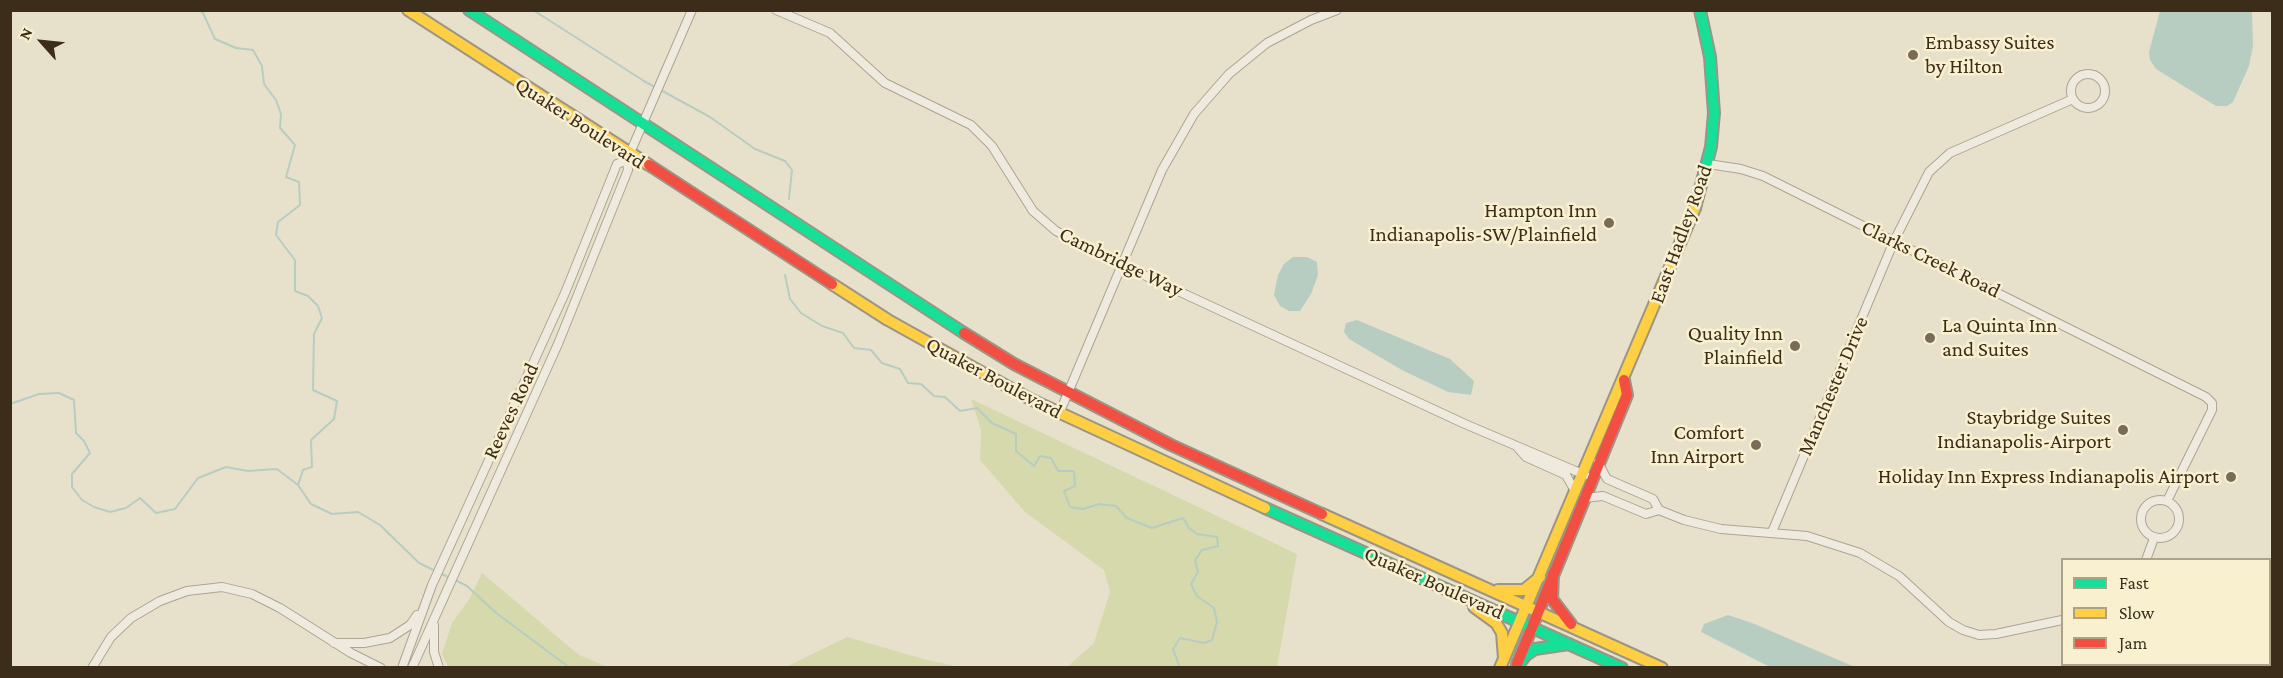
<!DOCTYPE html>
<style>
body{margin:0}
#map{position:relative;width:2283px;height:678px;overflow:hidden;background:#e7e1cb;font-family:"Crimson Pro",serif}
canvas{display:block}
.frame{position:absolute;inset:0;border:12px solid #3c2d1b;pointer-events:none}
.legend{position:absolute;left:2061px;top:558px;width:210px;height:108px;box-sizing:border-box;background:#f9f0d0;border:2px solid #ada288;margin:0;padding:8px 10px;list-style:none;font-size:18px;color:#3c2d1b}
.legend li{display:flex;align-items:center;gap:12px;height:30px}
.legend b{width:30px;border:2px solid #ada288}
.north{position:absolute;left:12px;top:12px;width:60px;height:60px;-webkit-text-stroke:4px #f9f0d0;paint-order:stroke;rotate:297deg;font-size:16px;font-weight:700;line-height:24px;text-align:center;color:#3c2d1b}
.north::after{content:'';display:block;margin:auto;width:21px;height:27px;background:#3c2d1b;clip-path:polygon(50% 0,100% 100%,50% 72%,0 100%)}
</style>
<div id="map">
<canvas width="2283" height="678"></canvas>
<div class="frame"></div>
<ul class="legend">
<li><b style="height:8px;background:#16e098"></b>Fast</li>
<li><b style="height:8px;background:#ffcf43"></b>Slow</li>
<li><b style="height:8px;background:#f24e42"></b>Jam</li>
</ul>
<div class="north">N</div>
</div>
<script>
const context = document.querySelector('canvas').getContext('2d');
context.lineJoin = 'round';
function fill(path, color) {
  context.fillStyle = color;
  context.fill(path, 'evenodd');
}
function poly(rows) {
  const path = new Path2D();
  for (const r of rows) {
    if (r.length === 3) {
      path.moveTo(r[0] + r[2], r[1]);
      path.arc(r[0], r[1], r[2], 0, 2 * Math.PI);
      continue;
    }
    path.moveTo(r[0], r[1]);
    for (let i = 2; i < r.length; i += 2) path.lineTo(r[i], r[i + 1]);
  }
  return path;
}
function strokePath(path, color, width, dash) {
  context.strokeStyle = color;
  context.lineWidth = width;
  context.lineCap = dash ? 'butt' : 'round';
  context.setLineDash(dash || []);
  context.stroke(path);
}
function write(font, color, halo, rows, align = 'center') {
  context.font = font + ' "Crimson Pro",serif';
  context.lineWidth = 5;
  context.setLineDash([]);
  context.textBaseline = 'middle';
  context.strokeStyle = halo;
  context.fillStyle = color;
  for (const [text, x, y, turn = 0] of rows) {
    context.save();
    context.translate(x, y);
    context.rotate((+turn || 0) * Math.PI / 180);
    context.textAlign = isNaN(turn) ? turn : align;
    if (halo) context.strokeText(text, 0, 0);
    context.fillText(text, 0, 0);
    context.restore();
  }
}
fill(poly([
 [971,399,1297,554,1277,667,1067,667,1094,643,1110,592,1104,570,1025,512,980,460,981,430],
 [482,573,579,655,608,667,448,667,442,654,452,623,470,598],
 [847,637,927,660,960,667,786,667]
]), '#d5d9ac');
fill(poly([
 [2160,11,2252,11,2253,46,2249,66,2233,102,2227,106,2216,106,2156,69,2150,60,2149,52],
 [1293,257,1307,257,1317,262,1318,275,1311,294,1300,311,1289,311,1280,306,1274,295,1278,275,1284,264],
 [1357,320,1450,359,1474,381,1471,395,1448,392,1402,370,1349,339,1344,332,1346,323],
 [1728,615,1752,623,1855,667,1770,667,1701,632,1704,624]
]), '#b7cdc1');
strokePath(poly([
 [199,10,203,13,215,39,236,48,253,50,262,66,264,84,276,100,281,114,280,128,295,145,286,177,299,182,300,205,278,222,276,235,295,260,295,291,308,296,318,306,322,318,314,334,313,390,337,401,334,419,311,440,312,467,303,470,298,485],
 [533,10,644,81,710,117,755,149,785,161,792,170,789,199],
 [785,275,790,299,801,313,822,326,843,333,854,348,871,350,882,363,900,369,908,383,921,384,934,396,945,397,960,411,977,408,992,423,1016,434,1016,451,1034,466,1040,456,1051,458,1058,471,1074,471,1075,486,1064,491,1070,507,1083,509,1099,504,1116,506,1127,518,1152,528,1183,518,1189,528,1197,534,1217,537,1218,546,1202,550,1195,560,1198,572,1191,584,1197,596,1214,608,1217,622,1212,640,1204,643,1180,638,1173,649,1180,668],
 [10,404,39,394,59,393,74,400,76,433,84,441,90,453,72,474,72,487,82,500,94,507,110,512,126,508,140,498,156,513,175,509,198,478,226,467,248,471,277,469,298,485,311,504,332,514,358,512,380,525,419,563,450,578],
 [455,580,467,586,495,612,570,668]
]), '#b7cdc1', 2);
const street = poly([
 [776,10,830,33,885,83,971,125,992,146,1033,211,1056,231,1122,265,1465,424,1585,475],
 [2088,91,17],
 [1708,164,1741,169,1763,176,2206,397,2212,403,2212,410,2167,501],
 [1059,414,1162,170,1194,114,1229,74,1267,43,1311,20,1337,10],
 [1518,448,1526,457,1566,475,1575,491],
 [1598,462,1607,479,1653,499,1659,510,1684,520,1721,529,1807,536,1860,553,1899,576,1949,622,1963,630,1979,635,1996,634,2062,620],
 [1584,498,1603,496,1646,514,1659,510],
 [2160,519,19],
 [1772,532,1894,241,1929,172,1950,153,2073,99],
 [2146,560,2154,538],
 [434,625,434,652,439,668],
 [334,643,364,643,390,638,410,625,417,615],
 [92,668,111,637,131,618,160,601,187,591,222,587,252,594,280,608,351,653,381,668],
 [402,668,432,585,565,293,617,164,627,160],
 [412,668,558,344,628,170,627,160,692,10]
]);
const fast = poly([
 [469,10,964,333],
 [1695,208,1711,147,1714,113,1710,57,1700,10],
 [1265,508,1622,668],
 [1516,668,1526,655,1535,649,1569,644]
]);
const slow = poly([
 [408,10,649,165],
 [832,284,888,320,1030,399,1265,508],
 [1322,514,1662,668],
 [1498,590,1524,590,1540,577],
 [1474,607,1496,623,1502,633,1504,658],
 [1500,668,1695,208]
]);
const jam = poly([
 [649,165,832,284],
 [964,333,1014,364,1171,445,1322,514],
 [1553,574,1552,599,1571,624],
 [1517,664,1627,395,1624,380]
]);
strokePath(street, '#aca495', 10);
strokePath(fast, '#9c9585', 14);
strokePath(slow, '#9c9585', 14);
strokePath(jam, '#9c9585', 14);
strokePath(street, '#eeeade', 8);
strokePath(fast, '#16e098', 10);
strokePath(slow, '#ffcf43', 10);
strokePath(jam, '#f24e42', 10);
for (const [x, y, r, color] of [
 [1913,55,6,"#786c59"],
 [1609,223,6,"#786c59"],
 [1930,338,6,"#786c59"],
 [1795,346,6,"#786c59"],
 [2123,430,6,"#786c59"],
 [1756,445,6,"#786c59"],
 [2231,477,6,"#786c59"]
]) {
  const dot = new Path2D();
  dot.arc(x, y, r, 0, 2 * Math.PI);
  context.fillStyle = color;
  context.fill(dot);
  strokePath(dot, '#f9f0d0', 2);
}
write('21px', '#3c2d1b', '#f9f0d0', [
 ["Embassy Suites",1925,43,"left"],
 ["by Hilton",1925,67,"left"],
 ["Hampton Inn",1597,211],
 ["Indianapolis-SW/Plainfield",1597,235],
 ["La Quinta Inn",1942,326,"left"],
 ["and Suites",1942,350,"left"],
 ["Quality Inn",1783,334],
 ["Plainfield",1783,358],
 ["Staybridge Suites",2111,418],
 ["Indianapolis-Airport",2111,442],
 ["Comfort",1744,433],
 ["Inn Airport",1744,457],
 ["Holiday Inn Express Indianapolis Airport",2219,477]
], 'right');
write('21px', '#3c2d1b', '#f9f0d0', [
 ["Quaker Boulevard",580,123,33],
 ["East Hadley Road",1681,234,-70],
 ["Clarks Creek Road",1931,259,26],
 ["Cambridge Way",1121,262,26],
 ["Quaker Boulevard",994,378,28],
 ["Manchester Drive",1833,386,-67],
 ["Reeves Road",511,411,-65],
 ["Quaker Boulevard",1434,583,24]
]);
</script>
